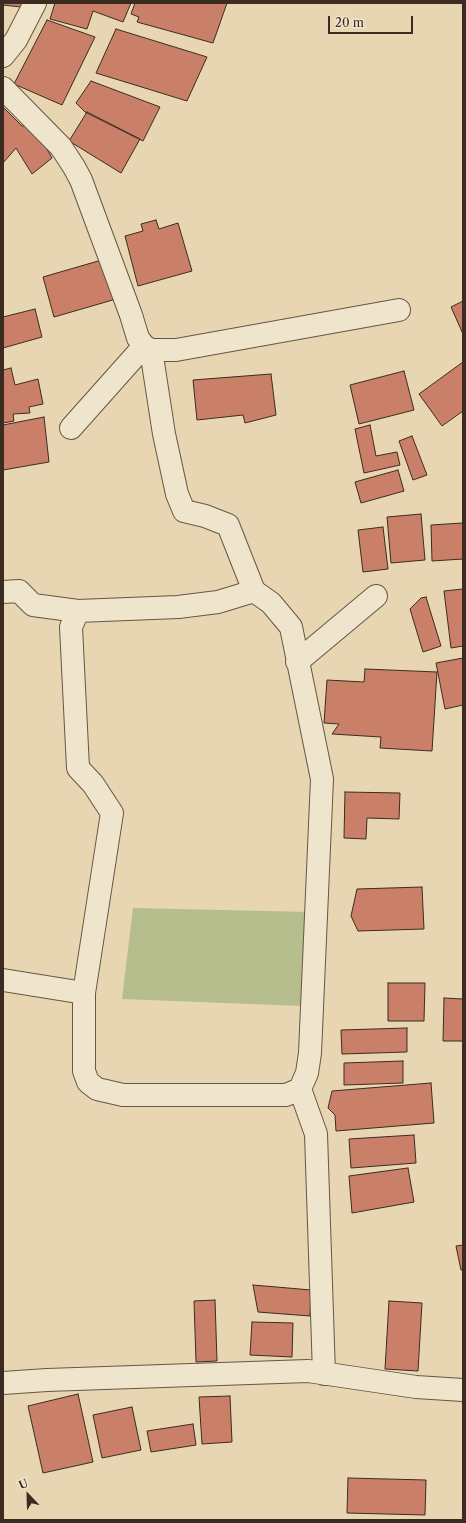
<!DOCTYPE html>
<style>
body{margin:0}
#map{position:relative;width:466px;height:1523px;overflow:hidden;background:#e7d6b1;font-family:"Libre Caslon Text",serif}
canvas{display:block}
.frame{position:absolute;inset:0;border:4px solid #3b2b21;pointer-events:none}
.north{position:absolute;left:8px;top:1475px;width:40px;height:40px;-webkit-text-stroke:3px #efe4cc;paint-order:stroke;rotate:337deg;font-size:11px;font-weight:700;line-height:16px;text-align:center;color:#3b2b21}
.north::after{content:'';display:block;margin:auto;width:14px;height:18px;background:#3b2b21;clip-path:polygon(50% 0,100% 100%,50% 72%,0 100%)}
.scale{position:absolute;left:328px;top:16px;width:85px;height:18px;box-sizing:border-box;border:2px solid #3b2b21;border-top:0;padding-left:5px;font-size:12px;line-height:14px;white-space:nowrap;color:#3b2b21;-webkit-text-stroke:3px #efe4cc;paint-order:stroke}
</style>
<div id="map">
<canvas width="466" height="1523"></canvas>
<div class="frame"></div>
<div class="north">U</div>
<div class="scale">20 m</div>
</div>
<script>
const context = document.querySelector('canvas').getContext('2d');
context.lineJoin = 'round';
function fill(path, color) {
  context.fillStyle = color;
  context.fill(path, 'evenodd');
}
function poly(rows) {
  const path = new Path2D();
  for (const r of rows) {
    path.moveTo(r[0], r[1]);
    for (let i = 2; i < r.length; i += 2) path.lineTo(r[i], r[i + 1]);
  }
  return path;
}
function strokePath(path, color, width, dash) {
  context.strokeStyle = color;
  context.lineWidth = width;
  context.lineCap = dash ? 'butt' : 'round';
  context.setLineDash(dash || []);
  context.stroke(path);
}
fill(poly([
 [133,908,310,912,302,1006,122,999]
]), '#b5be8c');
const building = poly([
 [3,3,22,3,21,7,3,5,3,3],
 [55,3,131,3,123,22,93,11,87,29,50,19,55,3],
 [135,3,227,3,213,43,137,22,139,17,131,14,135,3],
 [47,20,95,37,62,105,14,84,47,20],
 [116,29,207,57,187,101,96,73,116,29],
 [91,81,160,107,143,141,85,112,76,103,91,81],
 [3,107,22,126,34,126,52,158,32,174,16,148,3,163,3,107],
 [87,112,140,139,121,173,69,141,87,112],
 [156,220,159,229,178,223,192,271,138,286,125,236,143,231,141,224,156,220],
 [112,257,123,297,54,317,43,277,112,257],
 [463,301,463,334,451,307,463,301],
 [35,309,42,337,3,348,3,317,35,309],
 [463,362,463,411,442,426,419,394,463,362],
 [11,368,15,385,38,379,43,404,29,407,30,413,13,414,14,421,3,423,3,370,11,368],
 [404,371,414,410,359,424,350,385,404,371],
 [271,374,276,415,245,423,243,415,197,420,193,380,271,374],
 [44,417,49,462,3,470,3,425,44,417],
 [370,425,376,456,397,452,400,465,364,473,355,429,370,425],
 [412,436,427,475,413,480,399,441,412,436],
 [398,470,404,491,361,503,355,482,398,470],
 [421,514,425,560,391,563,387,517,421,514],
 [463,523,463,559,432,561,431,525,463,523],
 [383,527,388,569,363,572,358,530,383,527],
 [463,589,463,646,451,648,444,591,463,589],
 [426,597,441,646,423,652,410,609,421,598,426,597],
 [463,658,463,705,445,709,436,663,463,658],
 [365,669,437,672,432,751,380,748,381,737,332,734,339,724,324,723,327,680,364,682,365,669],
 [345,792,400,793,399,819,367,818,366,839,344,838,345,792],
 [422,887,424,929,358,931,351,916,357,889,422,887],
 [388,983,425,983,424,1021,388,1021,388,983],
 [444,998,463,999,463,1041,443,1041,444,998],
 [407,1028,407,1052,342,1054,341,1030,407,1028],
 [403,1061,403,1083,344,1085,344,1063,403,1061],
 [431,1083,434,1123,336,1131,335,1115,328,1108,332,1091,431,1083],
 [414,1135,416,1163,351,1168,349,1139,414,1135],
 [408,1168,414,1202,352,1213,349,1176,408,1168],
 [463,1245,463,1270,461,1270,456,1246,463,1245],
 [253,1285,311,1290,310,1316,258,1312,253,1285],
 [215,1300,217,1361,196,1362,194,1301,215,1300],
 [389,1301,422,1303,418,1371,385,1369,389,1301],
 [252,1322,293,1323,292,1357,250,1355,252,1322],
 [78,1394,93,1462,43,1473,28,1406,78,1394],
 [230,1396,232,1442,202,1444,199,1397,230,1396],
 [132,1407,141,1450,102,1458,93,1415,132,1407],
 [193,1424,196,1445,151,1452,147,1431,193,1424],
 [348,1478,426,1480,425,1515,347,1513,348,1478]
]);
fill(building, '#ca8068');
strokePath(building, '#3b2b21', 1);
const minor = poly([
 [3,56,16,40,35,3],
 [3,88,61,147,74,167,81,180,131,315,138,338,144,346,151,350,176,350,399,310],
 [71,428,144,346],
 [3,592,19,591,33,605,78,611],
 [297,662,376,596],
 [3,980,84,993,84,1071,88,1082,97,1089,123,1095,286,1095,300,1089,307,1073,310,1053,322,779,291,627,271,603,254,591,228,525,205,516,184,511,177,494,164,434,151,350],
 [84,993,112,813,93,784,78,768,71,627,78,611,178,607,218,602,254,591],
 [300,1089,316,1134,324,1374],
 [3,1383,47,1380,308,1371,416,1387,463,1390]
]);
strokePath(minor, '#665645', 24);
strokePath(minor, '#efe4cc', 22);
</script>
